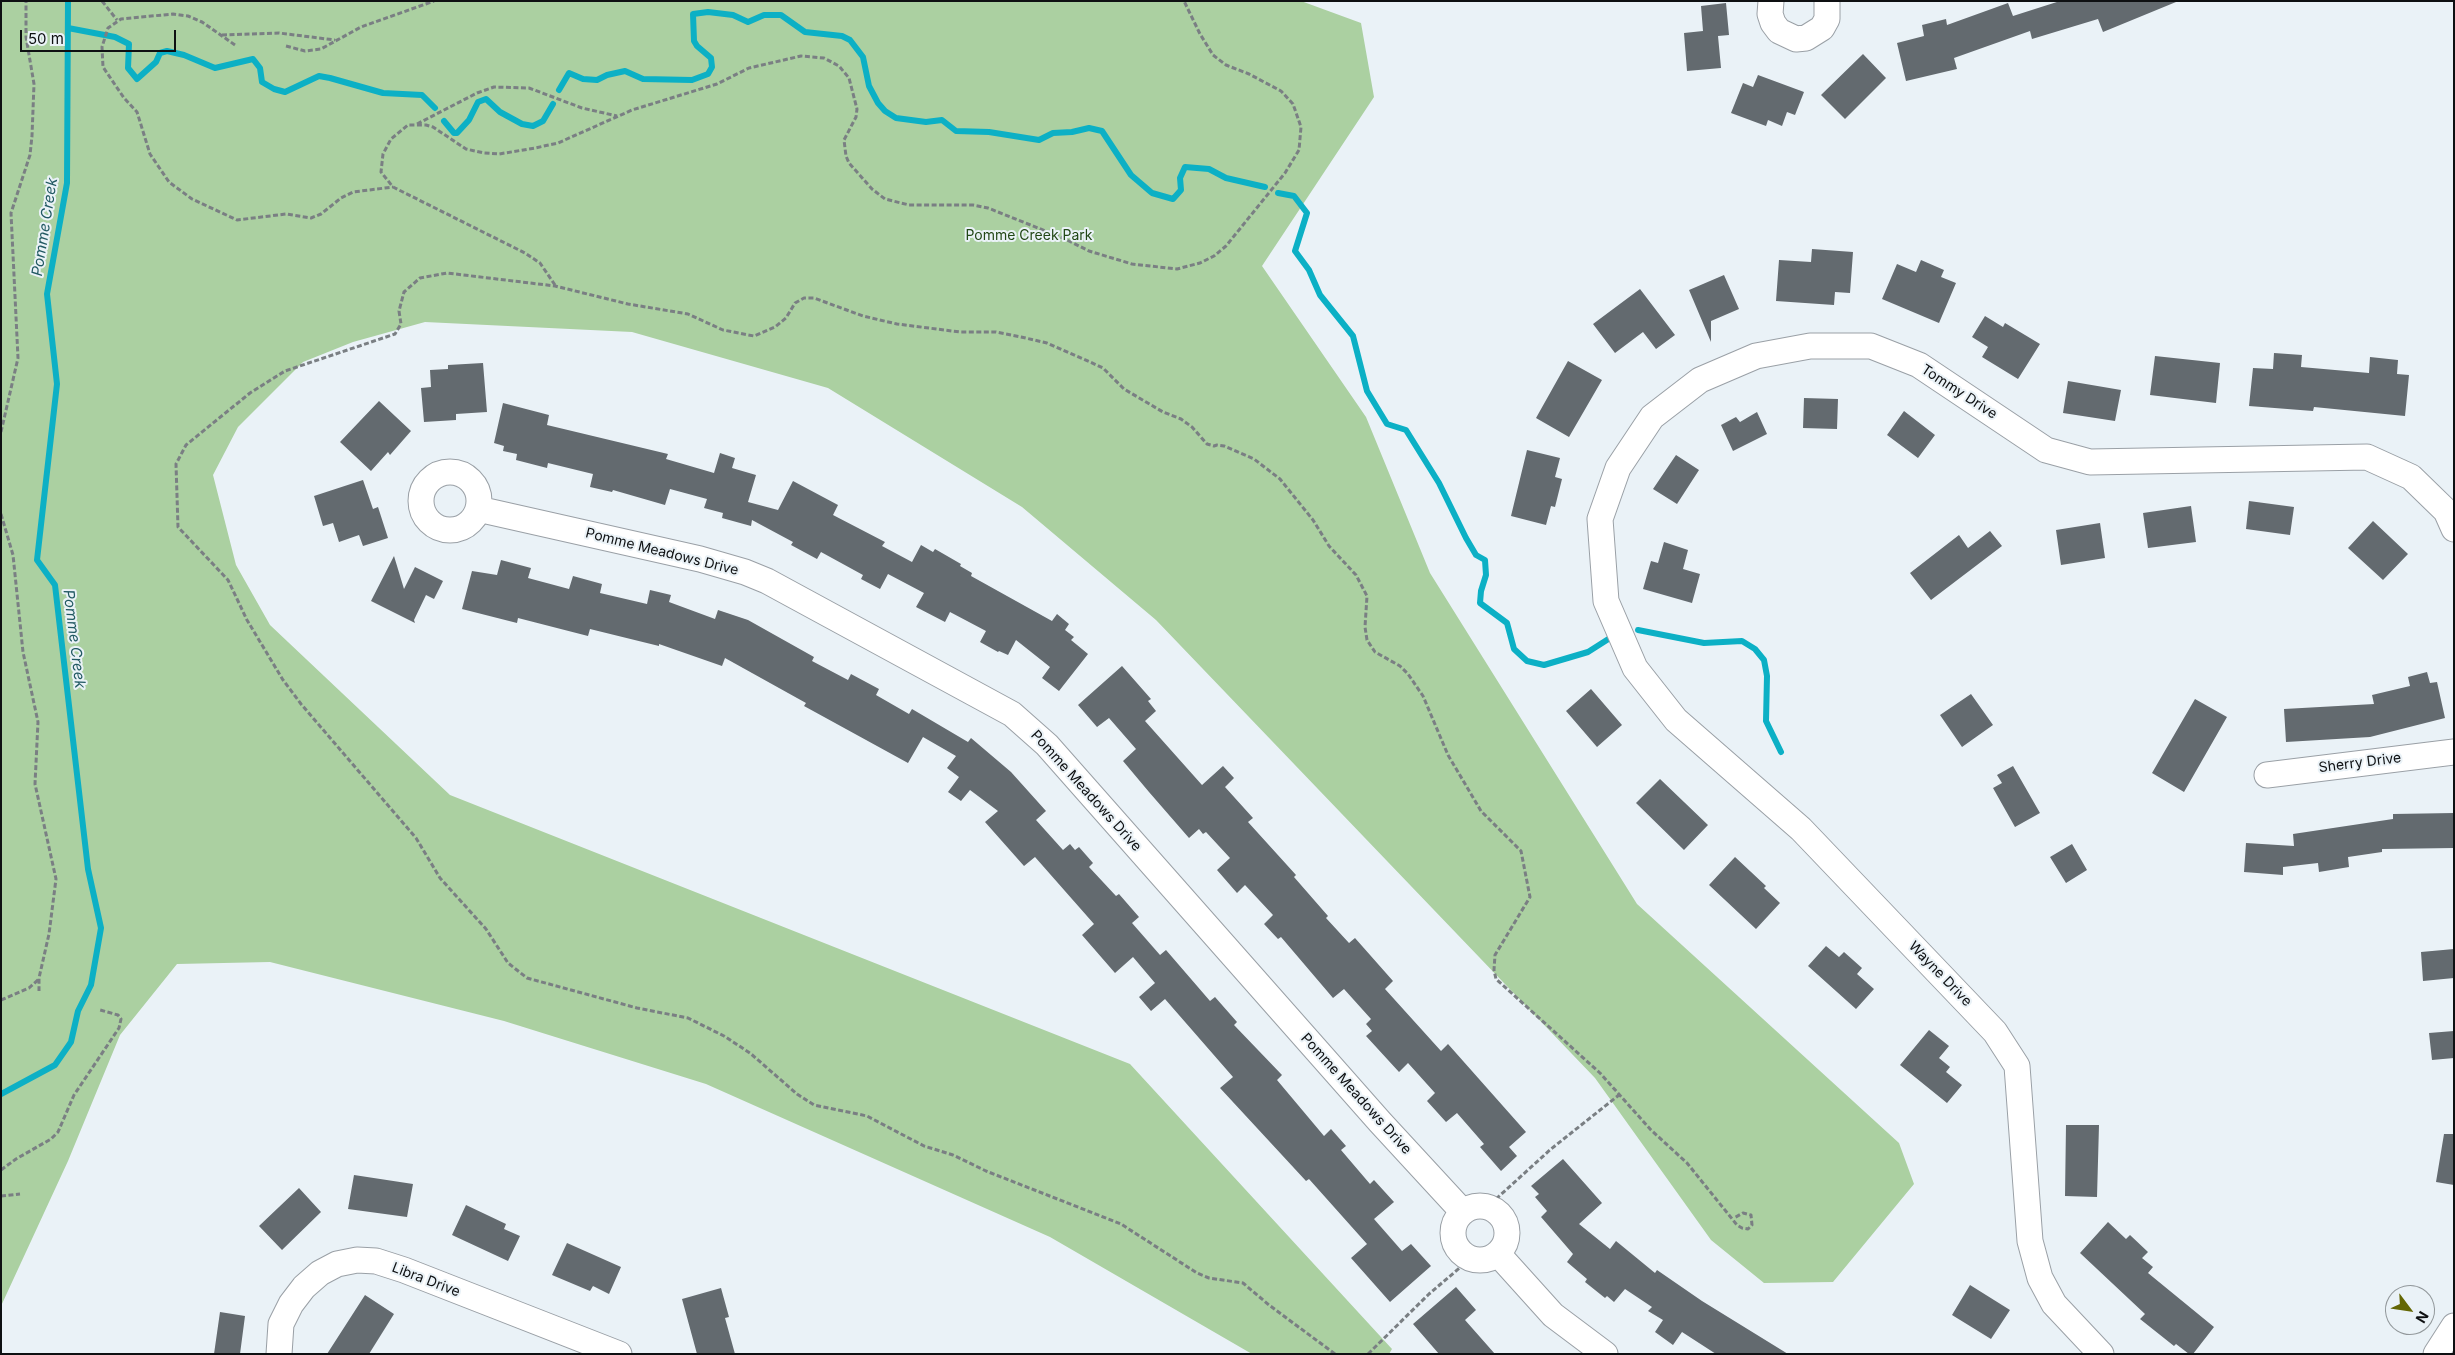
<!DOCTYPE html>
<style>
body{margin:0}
#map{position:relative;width:2455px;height:1355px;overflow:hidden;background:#eaf2f7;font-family:Inter,sans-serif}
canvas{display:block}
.frame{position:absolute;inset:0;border:2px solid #0e1012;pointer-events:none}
.north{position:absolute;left:2385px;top:1285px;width:50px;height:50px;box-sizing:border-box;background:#eaf2f7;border:1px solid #92989b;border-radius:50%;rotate:121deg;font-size:14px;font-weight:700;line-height:20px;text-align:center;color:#0e1012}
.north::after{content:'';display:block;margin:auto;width:18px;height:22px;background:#646704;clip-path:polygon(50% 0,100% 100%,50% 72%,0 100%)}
.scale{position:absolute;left:20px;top:30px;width:156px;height:22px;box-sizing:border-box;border:2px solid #0e1012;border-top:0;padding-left:6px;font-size:15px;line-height:18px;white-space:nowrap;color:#0e1012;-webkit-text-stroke:4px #eaf2f7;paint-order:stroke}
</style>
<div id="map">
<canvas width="2455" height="1355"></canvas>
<div class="frame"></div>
<div class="north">N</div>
<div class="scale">50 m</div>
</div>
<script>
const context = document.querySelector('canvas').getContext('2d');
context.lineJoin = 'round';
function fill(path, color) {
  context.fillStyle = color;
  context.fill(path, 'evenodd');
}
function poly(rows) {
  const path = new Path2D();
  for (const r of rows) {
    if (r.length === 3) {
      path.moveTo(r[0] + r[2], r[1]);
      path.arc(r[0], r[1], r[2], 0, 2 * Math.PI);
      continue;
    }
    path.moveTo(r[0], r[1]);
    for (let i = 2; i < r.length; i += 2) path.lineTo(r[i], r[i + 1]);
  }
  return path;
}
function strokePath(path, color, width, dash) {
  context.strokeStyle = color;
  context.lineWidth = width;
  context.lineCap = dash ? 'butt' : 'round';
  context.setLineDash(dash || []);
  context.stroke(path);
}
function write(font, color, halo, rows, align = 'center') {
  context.font = font + ' Inter,sans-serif';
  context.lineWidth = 4;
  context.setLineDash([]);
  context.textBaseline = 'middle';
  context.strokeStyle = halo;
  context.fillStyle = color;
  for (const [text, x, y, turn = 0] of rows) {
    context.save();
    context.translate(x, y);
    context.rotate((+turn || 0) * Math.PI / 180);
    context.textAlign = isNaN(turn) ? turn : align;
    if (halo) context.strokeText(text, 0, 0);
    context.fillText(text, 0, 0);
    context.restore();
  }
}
fill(poly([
 [1,1,1301,1,1361,23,1374,97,1262,266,1366,417,1430,573,1637,904,1899,1143,1914,1184,1833,1282,1764,1283,1711,1240,1595,1078,1156,620,1022,507,828,388,632,332,425,322,353,342,303,362,238,427,213,475,236,565,270,625,450,795,1130,1064,1392,1349,1389,1354,1252,1354,1050,1237,706,1084,504,1021,270,962,177,964,120,1035,68,1161,1,1306]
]), '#abd0a1');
strokePath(poly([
 [68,28,115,37,129,44,128,68,137,79,156,62,160,53,167,51,184,55,215,68,253,59,260,68,262,82,274,89,285,92,319,76,330,78,383,93,422,95,435,108],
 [559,90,569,73,583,79,597,80,607,75,625,71,643,79,692,80,708,74,712,67,711,58,697,46,694,41,693,14,708,12,733,15,748,22,764,15,781,15,805,32,842,36,850,40,863,57,869,86,878,103,885,111,896,118,926,122,942,120,956,131,989,132,1039,140,1053,133,1072,132,1089,128,1102,131,1131,175,1152,193,1173,199,1181,190,1180,178,1185,167,1209,169,1226,178,1265,187],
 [444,121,454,133,457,133,469,120,478,102,486,99,500,112,522,124,533,126,543,121,553,104],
 [1278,193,1294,196,1307,213,1295,251,1309,270,1320,295,1353,336,1367,391,1387,424,1406,430,1439,483,1466,538,1476,555,1485,560,1486,575,1481,591,1480,603,1507,623,1514,649,1527,661,1544,665,1588,652,1610,638],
 [1638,630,1704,643,1742,641,1755,649,1764,660,1767,676,1766,721,1781,752],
 [1,1094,55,1065,71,1042,78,1011,91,985,101,928,88,869,55,585,37,560,57,384,47,294,67,183,68,1]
]), '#0cb0c5', 6);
fill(poly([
 [2060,1,2176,2,2103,32,2098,19,2032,39,2030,31,1954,58,1957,69,1906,81,1897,43,1924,36,1922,25,1946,19,1947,25,2008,3,2013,16],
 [1726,3,1729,35,1718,36,1721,68,1687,71,1684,33,1703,31,1701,6],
 [1863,54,1886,78,1845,119,1821,95],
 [1758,75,1804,92,1795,115,1787,112,1782,126,1768,120,1766,126,1731,113,1743,83,1753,87],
 [1812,249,1853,252,1850,293,1835,292,1834,305,1776,301,1779,260,1811,262],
 [1921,260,1944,270,1941,277,1956,283,1939,323,1882,299,1897,264,1916,272],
 [1724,275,1739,309,1711,321,1711,342,1689,290],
 [1640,289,1675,335,1656,349,1643,332,1615,353,1593,324],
 [1985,316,2003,327,2005,323,2040,344,2018,379,1982,357,1988,347,1972,337],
 [2274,353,2302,355,2301,367,2369,373,2370,357,2398,360,2397,374,2409,375,2405,416,2314,407,2313,411,2249,406,2253,368,2273,369],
 [2155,356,2220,363,2216,403,2150,395],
 [1568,361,1602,380,1569,437,1536,418],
 [483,363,487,412,456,414,456,420,424,422,421,388,431,387,430,370,448,369,448,365],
 [2068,381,2121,390,2115,421,2063,413],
 [1804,398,1838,399,1837,429,1803,428],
 [379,401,411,431,390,455,388,452,371,471,340,442],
 [503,403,549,415,547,425,668,454,666,459,714,473,720,453,735,458,732,468,756,475,748,502,778,510,793,481,838,505,833,515,885,542,882,546,912,562,921,545,933,552,935,549,961,564,960,566,972,573,971,576,1052,621,1057,614,1069,624,1065,630,1074,637,1071,640,1088,654,1059,691,1042,678,1050,667,1016,640,1008,655,999,651,998,652,980,642,986,631,950,612,945,622,916,607,924,593,888,574,880,589,861,579,863,575,821,552,817,559,791,545,793,542,752,520,751,526,722,518,723,513,704,508,707,499,670,489,665,505,613,490,612,492,590,487,593,474,548,463,547,468,516,460,517,454,503,451,504,446,494,443],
 [1904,411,1935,435,1918,458,1887,435],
 [1757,412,1767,434,1733,451,1721,425,1736,417,1740,422],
 [1527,450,1560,458,1555,477,1562,479,1555,507,1551,506,1546,525,1511,516],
 [1676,455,1699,470,1677,504,1653,489],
 [363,480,373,509,378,507,388,538,363,546,359,535,339,542,333,523,323,526,314,496],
 [2249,501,2294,507,2290,535,2246,529],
 [2191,506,2196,542,2148,548,2143,513],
 [2373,521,2408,554,2383,580,2348,548],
 [2100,523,2105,558,2061,565,2056,530],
 [1990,531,2002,546,1931,600,1910,573,1959,535,1968,548],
 [1664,542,1688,550,1683,569,1700,574,1692,603,1643,589,1651,561,1658,563],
 [394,556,404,589,415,567,443,581,434,599,426,595,414,620,415,623,371,601],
 [501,560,531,568,528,578,569,589,573,576,602,584,600,593,647,604,650,590,671,595,669,602,715,619,718,610,748,620,814,657,812,661,848,680,851,674,879,689,876,695,909,714,912,709,968,742,971,738,1011,772,1046,811,1036,820,1063,850,1070,844,1075,850,1079,847,1093,863,1089,867,1116,896,1119,894,1139,917,1132,923,1160,955,1166,950,1210,1001,1215,997,1237,1022,1234,1025,1282,1075,1277,1080,1324,1136,1331,1129,1346,1146,1341,1150,1370,1184,1374,1180,1394,1202,1374,1219,1402,1251,1411,1244,1431,1266,1390,1302,1351,1258,1367,1244,1309,1179,1306,1181,1220,1088,1233,1077,1165,999,1151,1011,1139,997,1155,983,1133,957,1115,973,1082,935,1094,924,1035,857,1024,866,985,822,998,811,970,790,961,801,948,792,959,777,947,768,956,756,923,737,908,763,804,706,806,703,725,658,722,666,659,644,659,646,590,629,588,636,518,618,517,623,462,609,472,571,497,575],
 [1122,666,1151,699,1148,701,1156,711,1145,721,1202,785,1223,766,1234,778,1225,787,1253,818,1248,822,1296,875,1294,877,1328,916,1326,918,1349,943,1355,938,1393,981,1385,989,1441,1051,1448,1044,1526,1132,1509,1147,1517,1156,1501,1171,1480,1147,1484,1144,1457,1113,1446,1122,1427,1101,1435,1093,1408,1063,1399,1072,1366,1036,1372,1031,1366,1024,1371,1019,1344,989,1333,998,1281,937,1278,939,1264,924,1273,915,1245,885,1237,893,1217,870,1230,858,1206,832,1203,834,1199,829,1189,838,1149,792,1123,761,1136,749,1109,718,1097,727,1078,705],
 [2427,672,2430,683,2437,682,2445,718,2370,737,2286,742,2284,709,2374,704,2372,695,2410,686,2408,677],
 [1591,689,1622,725,1597,747,1566,711],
 [1971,694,1993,725,1962,747,1940,715],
 [2195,699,2227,717,2184,792,2152,773],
 [2013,766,2040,813,2015,827,1993,788,2002,783,1997,775],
 [1660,779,1708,825,1684,850,1636,803],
 [2454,813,2454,848,2382,849,2382,852,2348,857,2349,867,2319,872,2318,863,2283,867,2283,875,2244,872,2246,843,2294,846,2293,834,2393,819,2393,814],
 [2072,844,2087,870,2066,883,2050,857],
 [1735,857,1766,886,1764,888,1780,903,1756,929,1709,885],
 [1826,946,1839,957,1844,952,1862,968,1857,974,1874,989,1856,1009,1808,966],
 [2454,949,2454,978,2423,981,2421,952],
 [1929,1030,1949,1046,1939,1058,1950,1067,1946,1072,1962,1085,1947,1103,1900,1065],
 [2454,1031,2454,1058,2432,1060,2429,1033],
 [2066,1125,2099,1125,2097,1197,2065,1196],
 [2444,1134,2454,1134,2454,1185,2436,1182],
 [1563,1159,1602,1203,1579,1224,1610,1249,1616,1241,1655,1273,1657,1270,1702,1301,1788,1354,1716,1354,1682,1332,1673,1345,1655,1332,1663,1320,1648,1311,1652,1307,1625,1289,1614,1302,1607,1296,1605,1298,1585,1282,1587,1279,1567,1262,1573,1254,1541,1217,1547,1211,1535,1197,1539,1194,1531,1186],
 [354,1175,413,1184,407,1217,348,1209],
 [299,1188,321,1212,282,1250,259,1226],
 [466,1205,506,1224,504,1229,520,1236,508,1261,452,1235],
 [2108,1222,2126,1239,2130,1235,2148,1252,2142,1258,2153,1267,2148,1273,2214,1327,2193,1354,2189,1354,2176,1344,2174,1346,2140,1319,2145,1314,2080,1253],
 [567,1243,621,1267,609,1294,593,1286,590,1291,552,1275],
 [1970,1285,2010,1310,1991,1339,1952,1315],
 [1456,1287,1476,1310,1465,1320,1495,1354,1439,1354,1413,1324],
 [721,1288,729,1317,725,1318,735,1354,697,1354,682,1299],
 [365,1295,394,1314,369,1354,327,1354],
 [220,1312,245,1316,240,1354,214,1354]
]), '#636a6f');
const minor = poly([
 [1771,1,1770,14,1773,23,1779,31,1796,39,1806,38,1822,28,1827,19,1827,1],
 [450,501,29],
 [478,509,700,559,745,572,767,581,1012,714,1047,745,1380,1122,1463,1212],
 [2267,775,2454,752],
 [1480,1233,27],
 [1498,1254,1553,1315,1605,1354],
 [279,1354,281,1324,291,1304,304,1287,320,1273,337,1264,357,1260,376,1261,404,1270,619,1354],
 [2101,1354,2054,1304,2040,1278,2030,1241,2017,1066,1995,1032,1801,829,1676,720,1635,668,1606,601,1600,519,1618,468,1652,417,1700,380,1756,356,1810,346,1871,346,1919,365,2046,450,2090,462,2367,457,2411,477,2446,511,2454,529],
 [2436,1354,2454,1326]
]);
strokePath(minor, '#9aa0a6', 27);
strokePath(poly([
 [102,1,117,20],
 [222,35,279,33,335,40],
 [235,45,202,22,188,16,173,14,121,19,108,28,102,47,103,67,124,98,137,112,150,154,169,182,192,199,237,220,286,214,311,218,321,214,341,198,353,192,393,187],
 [286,46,305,51,321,49,361,27,434,1],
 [417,124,477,93,494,87,529,88,582,108,617,116],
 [555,285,540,263,525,253,393,187,381,172,383,154,391,139,408,125,426,125,433,127,466,149,484,153,499,154,535,148,558,143,632,110,717,84,749,68,801,56,824,58,839,66,849,78,857,109,856,117,844,140,846,156,849,163,872,189,885,199,909,205,973,205,988,208,1063,238,1089,251,1132,264,1177,269,1200,263,1214,256,1226,246,1285,173,1299,150,1301,127,1293,104,1281,91,1249,74,1226,65,1213,55,1200,34,1184,1],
 [1,432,18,358,11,213,30,155,32,136,34,84,26,37,26,1],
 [1,514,13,555,23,652,38,722,35,784,56,879,49,934,39,978,39,991],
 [1,1000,29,988,39,979],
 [1,1170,16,1159,51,1139,58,1132,74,1095,119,1028,121,1019,118,1015,100,1010],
 [1,1196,20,1194],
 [1496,1199,1551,1149,1619,1095],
 [1335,1354,1269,1305,1243,1283,1209,1278,1197,1273,1121,1224,986,1171,953,1155,924,1146,867,1116,814,1105,797,1094,750,1053,724,1036,688,1018,637,1008,527,978,508,963,486,929,440,878,416,838,301,704,283,680,247,620,228,580,178,527,176,464,186,445,250,393,285,371,395,334,401,324,399,311,404,292,420,278,447,273,555,286,628,304,688,314,723,330,754,336,775,327,786,318,795,303,804,298,814,298,863,316,897,324,960,332,996,332,1021,337,1047,343,1090,362,1103,368,1124,389,1163,412,1181,419,1192,427,1207,444,1214,446,1217,445,1224,446,1254,459,1280,479,1313,520,1329,546,1356,575,1367,596,1365,627,1367,640,1375,652,1400,666,1408,674,1423,696,1448,755,1481,811,1521,851,1530,897,1495,955,1494,970,1496,979,1600,1073,1651,1130,1687,1163,1737,1225,1742,1228,1748,1229,1752,1225,1751,1215,1743,1213,1734,1218],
 [1368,1354,1429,1294,1463,1265]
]), '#7a7f83', 3, [5, 2.5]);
strokePath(minor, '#fff', 25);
write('14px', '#224816', '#eaf2f7', [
 ["Pomme Creek Park",1029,236]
]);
write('14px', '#0e1012', '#eaf2f7', [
 ["Tommy Drive",1959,392,33],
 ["Pomme Meadows Drive",662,552,14],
 ["Sherry Drive",2360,763,-7],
 ["Pomme Meadows Drive",1086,791,48],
 ["Wayne Drive",1940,974,46],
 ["Pomme Meadows Drive",1356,1094,48],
 ["Libra Drive",426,1280,21]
]);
write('italic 15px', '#215962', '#eaf2f7', [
 ["Pomme Creek",45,227,-81],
 ["Pomme Creek",74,639,83]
]);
</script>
